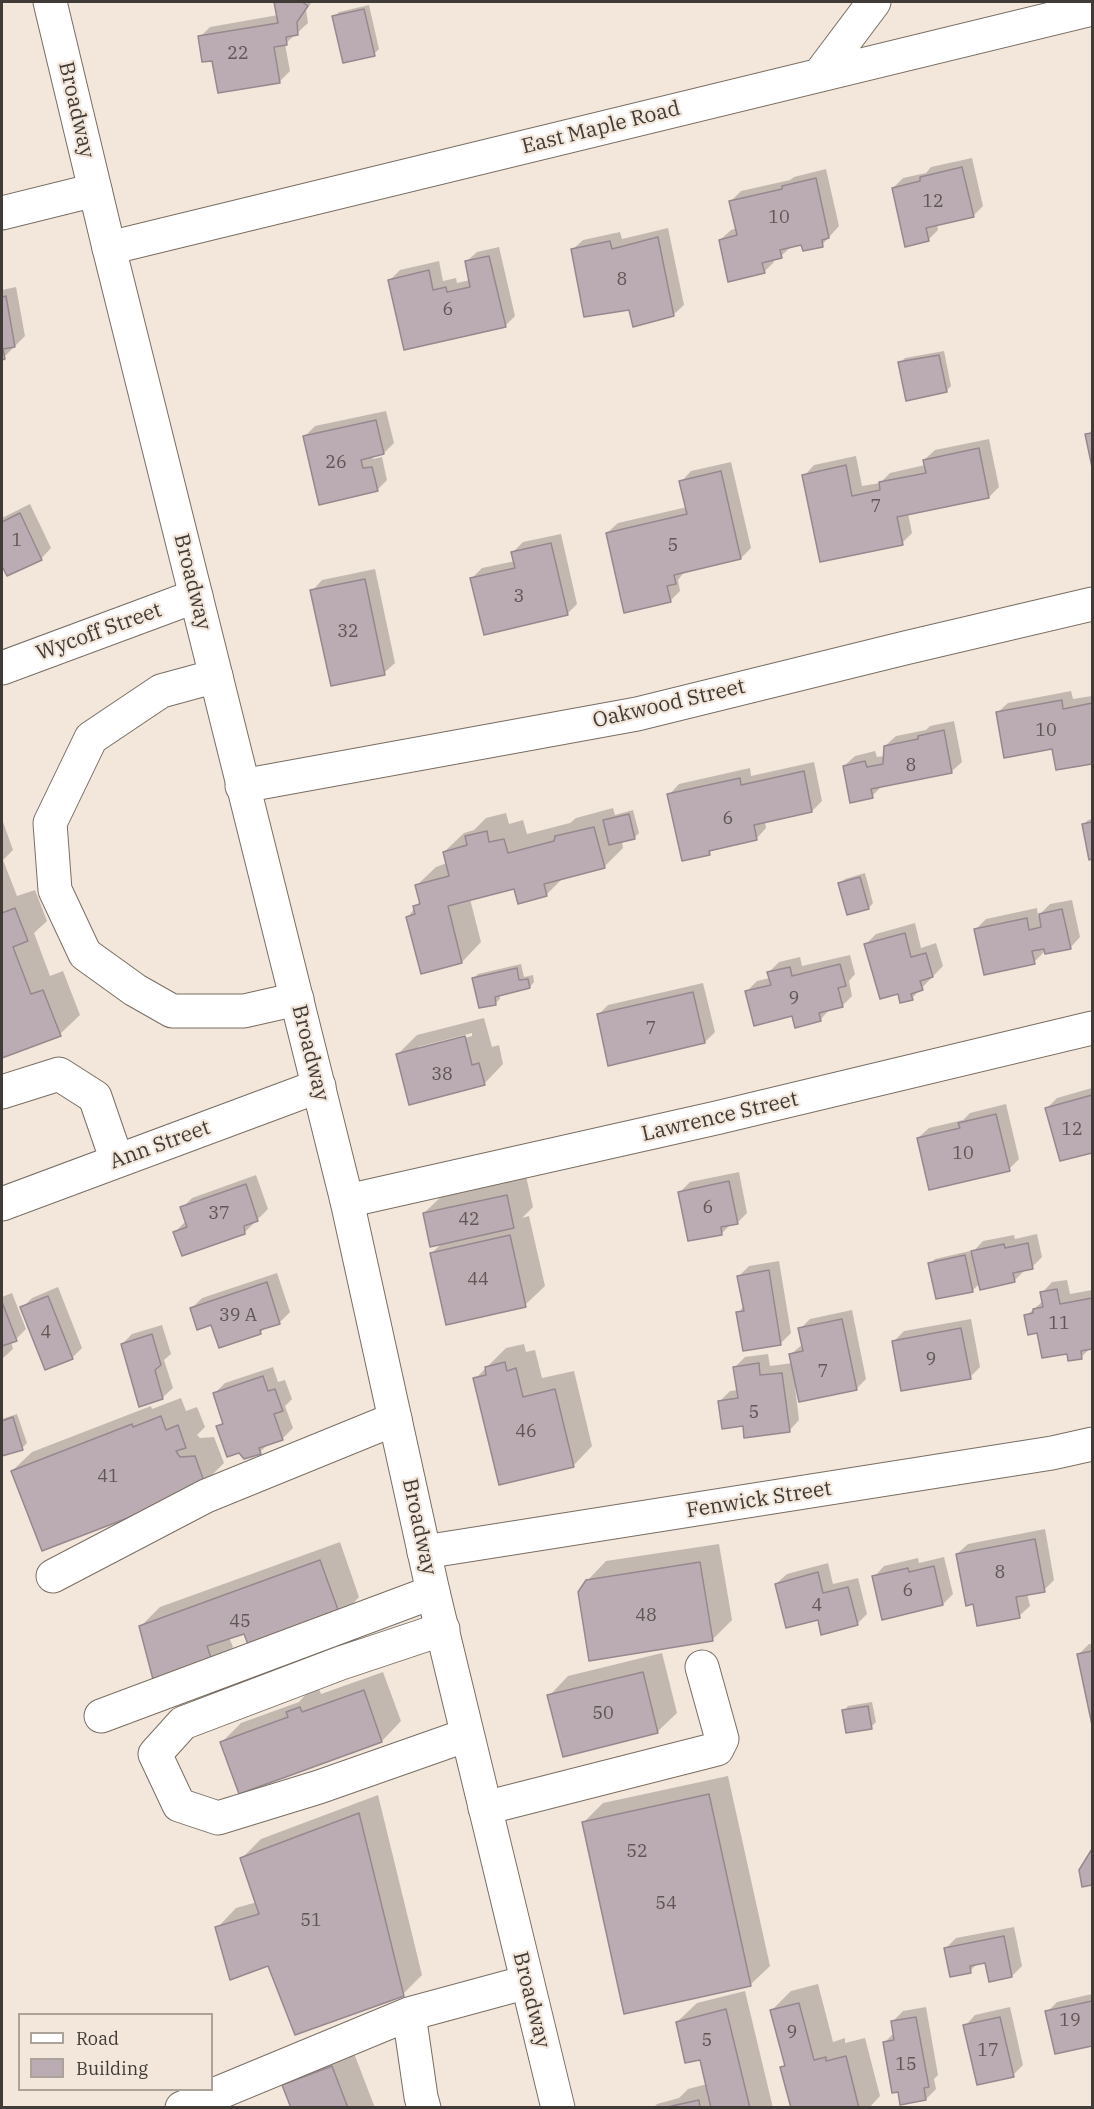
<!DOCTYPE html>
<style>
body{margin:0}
#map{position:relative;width:1094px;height:2109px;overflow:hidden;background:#f3e7db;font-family:"IBM Plex Serif",serif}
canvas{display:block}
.frame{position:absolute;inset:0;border:3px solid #403b36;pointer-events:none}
.legend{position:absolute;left:18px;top:2013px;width:195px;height:78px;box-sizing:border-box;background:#f3e7db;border:2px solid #aba299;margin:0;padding:8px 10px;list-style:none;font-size:18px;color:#403b36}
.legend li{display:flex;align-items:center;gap:12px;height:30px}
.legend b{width:30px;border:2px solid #aba299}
</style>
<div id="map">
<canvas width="1094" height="2109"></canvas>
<div class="frame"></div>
<ul class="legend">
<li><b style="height:8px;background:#fff"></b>Road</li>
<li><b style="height:16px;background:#bbabb2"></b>Building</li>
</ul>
</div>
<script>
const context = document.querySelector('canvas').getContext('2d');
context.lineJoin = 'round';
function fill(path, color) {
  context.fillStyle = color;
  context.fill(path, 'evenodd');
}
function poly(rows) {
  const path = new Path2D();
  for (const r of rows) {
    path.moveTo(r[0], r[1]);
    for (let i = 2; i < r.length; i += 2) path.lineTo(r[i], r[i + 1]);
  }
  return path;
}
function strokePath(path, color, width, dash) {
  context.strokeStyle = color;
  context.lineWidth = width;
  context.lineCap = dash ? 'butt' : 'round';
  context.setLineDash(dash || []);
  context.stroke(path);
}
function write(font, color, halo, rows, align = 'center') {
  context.font = font + ' "IBM Plex Serif",serif';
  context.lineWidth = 4.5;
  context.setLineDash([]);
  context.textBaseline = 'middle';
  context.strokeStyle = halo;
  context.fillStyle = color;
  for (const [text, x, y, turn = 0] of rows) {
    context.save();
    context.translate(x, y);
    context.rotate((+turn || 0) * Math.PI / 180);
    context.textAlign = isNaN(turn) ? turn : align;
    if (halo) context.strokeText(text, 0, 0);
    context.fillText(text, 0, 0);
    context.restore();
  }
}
fill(poly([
 [275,2,312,2,306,10,308,23,285,44,290,71,280,81,214,59,200,37,210,27,278,15],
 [369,5,379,49,374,54,334,17,339,12],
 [972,158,983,206,973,216,937,224,938,230,928,240,893,188,903,178,926,173,931,167],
 [826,169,839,226,822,245,803,243,792,246,781,256,773,258,774,262,764,272,720,240,731,230,737,228,731,201,741,191,790,180,794,177],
 [668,228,684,305,673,315,630,308,572,250,583,240,620,232,622,239],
 [499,247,515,316,505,326,390,280,400,270,439,261,443,281,456,278,457,283,470,280,466,262,477,252],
 [16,287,25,336,2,359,2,290],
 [944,351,951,386,946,391,900,363,905,358],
 [386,411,394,443,384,453,372,456,373,459,382,457,387,480,377,490,305,436,315,426],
 [1092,430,1092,460,1087,435],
 [989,439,999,487,989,497,908,513,912,533,902,543,804,476,814,465,856,456,862,486,880,483,890,473,925,465,924,460,935,450],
 [731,462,751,548,741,558,685,571,678,580,680,591,670,601,607,533,618,523,687,507,681,482,691,471],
 [30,504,51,548,41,559,2,567,2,518],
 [561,534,577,604,567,614,472,578,482,568,515,561,513,552,523,542],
 [375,569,395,663,384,673,312,591,322,580],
 [1071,691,1073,699,1092,696,1092,762,1057,769,1054,748,997,713,1008,703],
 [954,721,962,762,951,772,883,785,872,796,844,766,855,756,875,751,877,757,885,756,885,746,896,736,926,730,930,726],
 [814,762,822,801,812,811,765,821,766,828,756,839,714,848,709,853,669,795,679,784,750,768,751,776],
 [613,808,615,815,633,810,639,833,634,838,622,841,623,848,604,867,564,877,547,894,519,902,515,887,470,899,481,942,462,962,408,917,420,901,416,886,436,867,447,863,444,852,464,833,474,830,486,818,506,813,509,824,523,820,527,834,570,823,576,818],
 [2,819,13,850,3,860,17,896,35,890,47,921,34,933,50,976,63,971,80,1015,60,1034,2,1057],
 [1092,819,1092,858,1090,858,1083,825,1088,820],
 [865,873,873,903,869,908,848,913,840,883,845,879],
 [1072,900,1080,937,1070,948,1046,950,1034,962,976,929,986,919,1037,908,1038,916,1050,904],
 [915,923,921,948,936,943,943,966,912,998,899,993,866,944,876,934],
 [850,955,855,974,849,981,852,996,842,1006,830,1009,820,1020,793,1014,747,991,757,981,770,978,769,972,779,962,800,957,802,966],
 [521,964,524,977,533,975,534,982,530,987,499,994,500,999,496,1003,473,979,478,974],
 [703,983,715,1032,705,1042,598,1015,608,1005],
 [484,1018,492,1047,499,1045,503,1064,484,1084,397,1055,417,1035],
 [472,1033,472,1036,418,1050,418,1047],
 [1092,1088,1092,1151,1061,1160,1047,1108,1057,1098],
 [1006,1104,1019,1159,1009,1169,918,1138,929,1128,963,1120,970,1113],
 [739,1172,747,1213,737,1223,731,1224,722,1233,680,1192,690,1182],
 [256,1175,268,1209,244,1233,175,1232,186,1221,182,1208,192,1198],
 [526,1176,533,1207,522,1218,529,1216,545,1286,525,1305,431,1254,443,1242,424,1213,444,1194],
 [1037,1234,1042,1257,1032,1267,1024,1269,1024,1271,1014,1281,980,1283,973,1290,930,1264,935,1259,970,1251,971,1254,983,1241,1014,1235,1015,1239],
 [779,1261,791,1333,781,1343,738,1313,744,1306,739,1276,749,1266],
 [277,1273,290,1312,280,1322,266,1327,260,1333,212,1323,192,1308,202,1298],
 [1067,1280,1070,1294,1092,1290,1092,1347,1081,1357,1068,1352,1038,1332,1026,1316,1043,1301,1042,1293,1052,1282],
 [58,1287,82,1348,72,1358,22,1308,32,1298],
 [12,1293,26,1329,16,1339,11,1341,13,1349,2,1359,2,1297],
 [852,1310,866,1379,856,1389,795,1386,799,1420,789,1431,744,1424,720,1401,730,1391,738,1390,735,1367,745,1357,768,1354,770,1366,793,1363,791,1354,803,1344,800,1329,810,1319],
 [971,1319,980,1367,970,1377,894,1341,904,1331],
 [162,1325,171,1354,164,1360,173,1388,162,1398,122,1344,132,1334],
 [524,1344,526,1352,535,1350,542,1378,574,1371,592,1446,573,1466,475,1379,506,1348],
 [273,1367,278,1382,285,1380,292,1399,285,1406,293,1428,282,1439,269,1443,260,1452,218,1426,224,1421,215,1393,225,1383],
 [181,1398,186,1411,197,1407,205,1427,197,1435,200,1438,214,1437,224,1463,204,1483,12,1471,32,1452,151,1406,152,1409],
 [17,1414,27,1443,22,1448,2,1455,2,1419],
 [1045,1529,1054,1580,1044,1590,1027,1593,1030,1606,1019,1616,974,1602,957,1554,968,1544],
 [340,1542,359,1597,340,1617,244,1632,229,1637,233,1647,213,1666,141,1626,160,1607],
 [719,1544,732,1620,713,1639,587,1581,606,1561],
 [944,1557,953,1594,943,1604,874,1577,884,1566,918,1558,919,1563],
 [828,1563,833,1584,858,1578,867,1614,857,1624,819,1618,776,1584,787,1574],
 [1089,1644,1092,1644,1092,1718,1078,1655],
 [662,1653,677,1713,657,1732,549,1696,568,1676],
 [383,1672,401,1721,382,1741,240,1792,222,1742,241,1723,299,1702,307,1693,319,1689,321,1694],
 [872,1702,876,1722,871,1727,844,1711,848,1706],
 [728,1776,770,1966,750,1985,584,1822,603,1803],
 [378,1795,422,1975,403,1994,269,1964,217,1928,236,1908,257,1902,242,1858,261,1839],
 [1014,1927,1022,1966,1012,1976,986,1961,978,1963,970,1971,946,1948,956,1938],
 [818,1984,833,2042,845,2038,845,2043,865,2038,880,2096,869,2108,792,2108,782,2067,786,2063,772,2010,791,1991],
 [745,1991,773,2108,653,2108,657,2104,679,2098,688,2089,707,2084,701,2058,677,2022,697,2003],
 [1092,1994,1092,2044,1056,2052,1047,2012,1057,2002],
 [926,2007,938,2075,934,2079,936,2089,926,2099,884,2043,894,2033,893,2021,903,2011],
 [1010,2007,1023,2065,1013,2075,965,2026,975,2015],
 [352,2048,375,2108,292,2108,284,2085,303,2066]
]), '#0003');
const building = poly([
 [274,2,302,2,308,6,297,22,298,35,286,37,287,45,274,47,280,83,218,93,212,61,202,62,198,36,278,23,274,2],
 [364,9,375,56,343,63,332,16,364,9],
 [962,167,974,217,926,228,929,241,905,247,892,188,920,181,920,177,962,167],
 [816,178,829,238,822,240,823,247,803,251,801,245,780,250,782,258,762,263,765,273,728,282,719,240,737,235,729,201,782,189,782,186,816,178],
 [658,237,674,316,633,327,629,310,584,317,571,249,610,241,612,249,658,237],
 [489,256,506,327,404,350,388,280,429,270,433,290,446,287,447,292,470,287,465,261,489,256],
 [6,296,15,347,3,349,5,359,2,360,2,297,6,296],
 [939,355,947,392,906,401,898,362,939,355],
 [376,420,384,454,361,460,363,468,372,467,378,491,319,505,303,436,376,420],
 [1092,433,1092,467,1085,434,1092,433],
 [979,448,989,498,897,517,903,545,820,562,802,475,846,465,852,496,880,490,879,482,926,473,923,460,979,448],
 [721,471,741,559,674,575,676,584,667,586,671,602,624,613,606,533,687,514,679,481,721,471],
 [20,513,42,560,7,576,3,568,2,568,2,522,20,513],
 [551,543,568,615,484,635,470,578,515,568,511,552,551,543],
 [365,579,385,675,331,686,310,590,365,579],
 [1062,700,1063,709,1092,703,1092,764,1056,770,1052,749,1004,758,996,712,1062,700],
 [944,730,952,773,871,789,873,798,850,803,843,766,865,761,867,767,883,764,884,746,918,739,918,736,944,730],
 [804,771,812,812,754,825,757,840,709,851,710,855,682,861,667,794,740,778,741,785,804,771],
 [629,814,635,839,609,845,603,820,629,814],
 [1092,822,1092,859,1089,860,1082,824,1092,822],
 [594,827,605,868,544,884,547,896,518,904,514,889,448,906,462,963,421,974,406,917,415,914,413,906,420,904,415,885,449,876,443,852,467,845,465,836,487,831,489,842,504,839,508,853,554,841,555,836,594,827],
 [860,877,869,909,847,915,838,883,860,877],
 [15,908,28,941,13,947,31,994,43,990,61,1036,2,1058,2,913,15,908],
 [1062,909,1071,949,1045,954,1044,949,1032,951,1035,964,984,975,974,929,1027,918,1029,930,1041,927,1039,914,1062,909],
 [905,933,911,957,926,953,933,977,920,981,923,990,911,994,913,1000,900,1003,898,994,880,999,864,944,905,933],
 [840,964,846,986,838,988,843,1007,819,1013,821,1021,795,1028,792,1016,754,1026,745,991,771,985,767,972,790,967,792,976,840,964],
 [517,968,519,980,528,979,530,988,495,997,496,1005,479,1008,472,978,517,968],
 [693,992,705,1043,608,1066,597,1014,693,992],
 [465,1036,472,1065,479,1063,485,1085,409,1105,396,1054,465,1036],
 [1092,1095,1092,1153,1060,1161,1045,1108,1092,1095],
 [996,1114,1010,1171,929,1190,917,1138,960,1128,958,1123,996,1114],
 [729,1181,738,1224,721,1227,722,1235,688,1241,678,1192,729,1181],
 [246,1184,258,1221,244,1226,245,1234,182,1256,173,1232,187,1227,180,1207,246,1184],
 [507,1195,514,1228,430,1247,423,1213,507,1195],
 [510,1235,526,1307,446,1325,430,1253,510,1235],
 [1028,1243,1033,1269,1013,1273,1015,1282,980,1290,971,1251,1004,1244,1005,1248,1028,1243],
 [965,1255,973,1292,936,1299,928,1263,965,1255],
 [769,1270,781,1345,743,1351,736,1312,744,1311,737,1276,769,1270],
 [267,1282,280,1324,260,1330,261,1334,219,1348,211,1325,197,1330,190,1308,267,1282],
 [1057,1289,1060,1304,1092,1298,1092,1349,1081,1351,1082,1359,1068,1361,1067,1354,1042,1358,1037,1333,1028,1335,1024,1315,1033,1313,1033,1309,1043,1307,1040,1292,1057,1289],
 [48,1296,73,1359,45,1370,20,1307,48,1296],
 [2,1302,17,1341,2,1346,2,1302],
 [842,1319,857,1390,799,1402,789,1354,803,1351,798,1328,842,1319],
 [961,1328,971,1379,901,1391,892,1341,961,1328],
 [152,1334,161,1365,155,1370,163,1399,139,1407,121,1344,152,1334],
 [505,1362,507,1371,516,1368,523,1397,555,1389,574,1467,499,1485,473,1378,486,1375,485,1367,505,1362],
 [759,1363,760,1375,782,1373,790,1432,744,1438,743,1426,722,1429,718,1401,738,1398,733,1367,759,1363],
 [263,1376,268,1391,275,1389,283,1411,274,1414,283,1440,259,1448,261,1454,244,1459,239,1453,227,1457,216,1426,223,1424,213,1393,263,1376],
 [161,1416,166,1430,178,1425,186,1448,176,1451,180,1457,195,1456,205,1484,195,1492,42,1551,11,1471,132,1424,133,1427,161,1416],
 [13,1417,23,1450,2,1456,2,1421,13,1417],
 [1035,1539,1045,1592,1016,1597,1020,1618,977,1626,973,1604,966,1606,956,1554,1035,1539],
 [320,1560,341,1618,251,1652,244,1634,207,1646,214,1667,155,1687,139,1626,320,1560],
 [700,1562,713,1641,589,1661,578,1592,586,1580,700,1562],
 [934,1566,943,1605,882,1620,872,1576,908,1568,909,1572,934,1566],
 [818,1572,823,1593,848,1587,858,1625,821,1635,818,1620,786,1628,775,1584,818,1572],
 [1092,1651,1092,1725,1077,1654,1092,1651],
 [643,1672,658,1733,563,1757,547,1695,643,1672],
 [364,1690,382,1742,239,1794,220,1742,288,1717,286,1712,300,1707,302,1712,364,1690],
 [868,1706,872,1729,846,1733,842,1710,868,1706],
 [709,1794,751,1986,624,2014,582,1822,709,1794],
 [359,1813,404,1996,295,2035,268,1966,230,1980,215,1927,259,1914,240,1858,359,1813],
 [1092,1849,1092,1885,1082,1887,1079,1870,1092,1849],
 [1004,1936,1012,1977,989,1982,985,1963,970,1966,971,1973,950,1977,944,1948,1004,1936],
 [1092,2001,1092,2046,1055,2054,1045,2011,1092,2001],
 [799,2003,814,2060,826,2057,826,2061,846,2056,859,2108,791,2108,780,2067,785,2066,770,2010,799,2003],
 [726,2009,750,2108,711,2108,700,2060,685,2063,676,2022,726,2009],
 [916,2017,929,2087,924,2088,926,2100,900,2105,898,2092,892,2093,883,2042,894,2040,891,2021,916,2017],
 [1000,2017,1014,2077,977,2085,963,2025,1000,2017],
 [332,2066,348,2108,291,2108,282,2085,332,2066],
 [699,2100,700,2108,667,2107,699,2100]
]);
fill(building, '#bbabb2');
strokePath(building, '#97888f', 1.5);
const minor = poly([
 [820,74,874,2],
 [2,213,95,190],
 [109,248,1092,9],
 [2,668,196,596],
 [216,676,161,691,91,738,50,823,55,890,85,954,135,990,172,1011,244,1011,297,999],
 [242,786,637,714,905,648,1092,604],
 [2,1092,59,1074,95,1097,117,1161],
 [347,1201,716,1118,1092,1028],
 [2,1204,319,1086],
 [424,1552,1052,1453,1092,1444],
 [53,1576,206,1496,395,1419],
 [443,1629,341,1663,183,1723,155,1754,179,1805,218,1818,319,1787,467,1735],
 [101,1716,433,1592],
 [485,1808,717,1749,722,1739,702,1667],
 [409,2014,421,2097,424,2108],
 [182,2108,409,2014,527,1982]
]);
const major = poly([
 [50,2,109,248,347,1201,433,1592,558,2108]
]);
strokePath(minor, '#796e63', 35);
strokePath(major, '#796e63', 35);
strokePath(minor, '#fff', 33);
strokePath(major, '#fff', 33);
write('18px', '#5f5755', null, [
 ["22",238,54],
 ["12",933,202],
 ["10",779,218],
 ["8",622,280],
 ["6",448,310],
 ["26",336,463],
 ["7",876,507],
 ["1",17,541],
 ["5",673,546],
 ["3",519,597],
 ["32",348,632],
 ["10",1046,731],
 ["8",911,766],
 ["6",728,819],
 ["9",794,999],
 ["7",651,1029],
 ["38",442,1075],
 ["12",1072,1130],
 ["10",963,1154],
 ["6",708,1208],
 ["37",219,1214],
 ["42",469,1220],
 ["44",478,1280],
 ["39 A",238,1316],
 ["11",1059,1324],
 ["4",46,1333],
 ["9",931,1360],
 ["7",823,1372],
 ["5",754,1413],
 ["46",526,1432],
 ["41",108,1477],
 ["8",1000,1573],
 ["6",908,1591],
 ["4",817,1606],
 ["48",646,1616],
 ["45",240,1622],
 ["50",603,1714],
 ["52",637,1852],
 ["54",666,1904],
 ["51",311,1921],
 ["19",1070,2021],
 ["9",792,2033],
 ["5",707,2041],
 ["17",988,2051],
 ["15",906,2065]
]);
write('21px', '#403b36', '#f3e7db', [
 ["Broadway",76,110,77],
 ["East Maple Road",601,128,-14],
 ["Broadway",192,582,76],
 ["Wycoff Street",99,632,-20],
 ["Oakwood Street",669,704,-13],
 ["Broadway",310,1053,76],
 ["Lawrence Street",720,1117,-13],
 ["Ann Street",160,1145,-20],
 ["Fenwick Street",759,1500,-9],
 ["Broadway",419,1527,78],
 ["Broadway",531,2000,76]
]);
</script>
